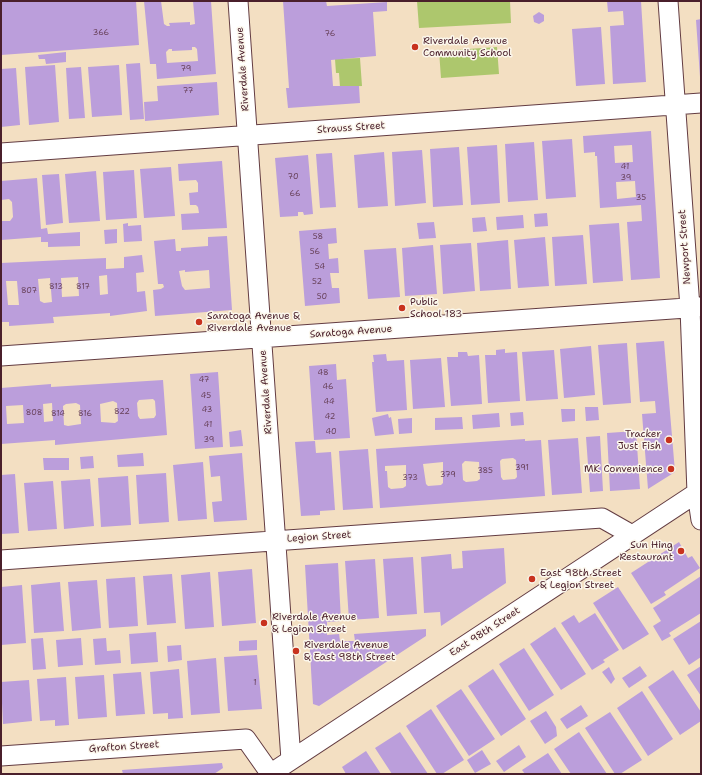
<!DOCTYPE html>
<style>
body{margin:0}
#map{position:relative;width:702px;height:775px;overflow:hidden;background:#f3dfc2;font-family:"Shantell Sans",sans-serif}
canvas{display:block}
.frame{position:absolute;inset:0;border:2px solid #4a1f2b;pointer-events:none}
</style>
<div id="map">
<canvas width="702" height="775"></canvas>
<div class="frame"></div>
</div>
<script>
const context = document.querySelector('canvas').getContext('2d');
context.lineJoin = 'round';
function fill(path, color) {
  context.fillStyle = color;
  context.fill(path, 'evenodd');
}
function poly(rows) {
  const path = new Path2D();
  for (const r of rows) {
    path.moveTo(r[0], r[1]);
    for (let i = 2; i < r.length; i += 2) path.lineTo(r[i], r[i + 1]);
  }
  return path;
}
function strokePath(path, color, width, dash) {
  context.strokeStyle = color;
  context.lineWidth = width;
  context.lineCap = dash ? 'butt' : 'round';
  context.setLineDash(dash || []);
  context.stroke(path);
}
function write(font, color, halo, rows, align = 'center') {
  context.font = font + ' "Shantell Sans",sans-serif';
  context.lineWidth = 3;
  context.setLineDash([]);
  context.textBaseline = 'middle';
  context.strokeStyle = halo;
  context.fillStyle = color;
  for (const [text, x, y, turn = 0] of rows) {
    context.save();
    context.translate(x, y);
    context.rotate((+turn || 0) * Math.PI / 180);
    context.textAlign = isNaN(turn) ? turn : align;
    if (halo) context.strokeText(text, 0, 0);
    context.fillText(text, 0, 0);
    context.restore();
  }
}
fill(poly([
 [417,1,510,1,511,23,419,28],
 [497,47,499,74,441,78,439,51],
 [360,58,362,86,340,87,339,73,336,73,335,59]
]), '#adc76d');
fill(poly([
 [1,1,136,1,139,45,1,55],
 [144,1,161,1,164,24,167,26,170,26,169,23,190,22,190,25,195,24,193,1,211,1,216,74,157,79,156,64,150,64],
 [192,47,195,47,197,49,198,61,167,63,166,52,169,49,172,49,172,51,192,50],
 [283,1,326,1,327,6,387,2,387,11,373,12,376,56,331,60,333,86,359,86,360,103,288,108,286,88,289,88],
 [607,1,641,1,646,82,613,84,610,26,624,25,623,11,608,12],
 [539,12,544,15,544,21,539,24,534,22,533,16],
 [701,19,701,77,700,77,696,20],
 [601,27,605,84,576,86,572,29],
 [66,52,66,62,46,64,45,59,39,59,38,55],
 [140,63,144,119,130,120,126,64],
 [55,65,59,122,29,125,25,67],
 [119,65,122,115,92,117,88,67],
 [81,67,85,118,69,119,66,68],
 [16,68,20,125,1,127,1,69],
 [217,82,219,115,145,121,144,102,158,101,157,86],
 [651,131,660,278,631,280,627,222,642,221,641,205,600,208,597,156,595,156,595,152,584,153,583,136],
 [632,145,633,162,615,163,614,146],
 [635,181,636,197,617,199,616,182],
 [572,139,576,197,546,199,542,141],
 [534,142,538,200,508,202,505,144],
 [497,145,500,203,471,205,467,147],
 [459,147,463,205,433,207,430,149],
 [422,150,426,203,395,206,392,152],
 [384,152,388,206,358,208,354,155],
 [332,153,336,207,320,208,316,154],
 [308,155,313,214,304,215,303,212,298,212,298,216,280,217,275,158],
 [222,161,227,228,182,230,181,214,199,213,198,207,196,205,190,205,189,193,198,192,198,183,196,180,179,181,178,164],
 [171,167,175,216,144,218,140,169],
 [134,170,137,218,106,220,103,172],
 [96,171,100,221,69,223,65,174],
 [59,174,63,223,46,225,42,175],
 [37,178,41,229,47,228,48,234,80,232,80,246,48,247,48,242,41,242,41,237,1,240,1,221,10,221,13,217,12,202,9,199,1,200,1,181],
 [547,213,548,226,535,227,534,214],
 [523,215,524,228,497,230,496,217],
 [485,217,487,231,473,232,472,218],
 [434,222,436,238,419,239,417,223],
 [128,223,128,226,141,225,142,241,124,242,123,224],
 [619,223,623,281,593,283,589,225],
 [336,228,337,243,328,244,329,259,338,258,339,273,330,273,332,288,339,288,340,303,305,306,299,231],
 [117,229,117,243,105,244,104,230],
 [583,235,587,284,555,286,552,237],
 [227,236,232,310,155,316,153,290,161,289,164,287,163,284,158,284,154,241,175,239,176,251,181,251,181,248,208,246,208,237],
 [185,270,185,272,209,270,210,288,185,290,182,286,179,271],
 [545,237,549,286,518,288,514,240],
 [508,240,511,289,480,291,477,243],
 [471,243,475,291,443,294,440,245],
 [433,245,437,294,405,296,402,248],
 [396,248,400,297,368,299,364,250],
 [142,255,144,272,136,273,137,292,145,291,147,311,110,316,110,313,53,317,54,323,9,326,9,322,1,322,1,263,106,258,106,269,124,268,124,257],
 [107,275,108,294,100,295,99,276],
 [78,277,79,296,62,297,61,278],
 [50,278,52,302,44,303,40,301,38,279],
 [6,281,17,281,19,305,8,305],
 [664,341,675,472,648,489,642,414,656,413,655,401,640,402,636,343],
 [627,343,631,403,603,405,598,345],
 [591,346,595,395,564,398,560,349],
 [505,349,505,353,517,352,520,401,488,403,485,355,496,355,496,350],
 [554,350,558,399,526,401,522,352],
 [458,352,467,352,468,356,479,355,482,404,451,406,447,357,458,357],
 [386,354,387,361,404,360,407,410,376,412,372,362,374,362,373,355],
 [441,358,445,407,413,409,410,360],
 [336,364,337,380,346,379,350,438,314,440,309,366],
 [218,372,223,447,195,449,190,374],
 [163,380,167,435,55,445,55,440,1,444,1,388,51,384,51,387],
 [153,399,155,401,156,415,154,418,140,419,138,416,137,403,139,400],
 [113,401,117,403,118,421,115,423,101,422,100,404],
 [52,403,53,421,44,422,43,404],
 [76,403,80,405,81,424,68,426,64,425,63,406,66,404],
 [23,405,24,423,7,424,6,406],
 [585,407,598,407,599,420,586,421],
 [561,409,575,409,575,421,562,422],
 [523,412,524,425,511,426,510,413],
 [499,413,500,427,473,429,472,415],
 [388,414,389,418,391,417,394,434,375,436,372,418],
 [462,417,463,429,435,430,435,418],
 [412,418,412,433,399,434,398,419],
 [241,430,243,446,230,447,229,432],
 [636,431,640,489,610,491,607,433],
 [600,436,603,491,590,492,586,437],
 [578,438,582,493,552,495,548,440],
 [525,439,525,441,541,440,545,496,380,508,376,449],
 [513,458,516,460,517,477,515,479,503,480,501,477,500,461,502,459],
 [465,461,479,462,480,479,477,481,466,482,463,480,462,464],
 [443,462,443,483,441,485,428,486,426,484,423,464],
 [406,465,406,486,403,488,391,489,388,487,387,471,385,471,385,466],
 [315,441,316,453,331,452,335,510,320,511,320,515,301,516,295,442],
 [368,449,373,508,343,510,339,451],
 [143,453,144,466,118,467,117,455],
 [242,453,247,520,214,522,212,502,222,501,220,476,211,477,209,456],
 [93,456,94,468,81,469,80,457],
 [43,458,69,458,69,470,44,470],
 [203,462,207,519,178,521,173,465],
 [166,473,169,522,139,524,136,475],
 [15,474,19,533,1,534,1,475],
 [128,476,131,525,101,527,98,478],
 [90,479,94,526,64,529,61,481],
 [53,481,57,529,28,531,24,483],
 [679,542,688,558,692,556,700,568,664,592,666,595,651,604,631,573],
 [504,548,506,583,441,626,440,612,424,613,421,557,451,554,452,569,463,568,462,551],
 [413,557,417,614,387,616,383,559],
 [375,559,379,618,349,620,345,561],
 [338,563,341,621,327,622,327,635,339,634,340,641,355,641,354,634,426,629,426,636,319,706,313,704,305,565],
 [252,569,256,623,222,626,218,572],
 [210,572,214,627,185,629,181,575],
 [172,574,176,623,147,625,143,576],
 [701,576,701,613,669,633,671,636,662,641,653,626,661,621,653,608],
 [135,577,138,626,109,628,106,579],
 [97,580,101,628,72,631,68,582],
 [60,582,64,631,34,633,31,585],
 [22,585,26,643,1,645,1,587],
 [618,587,649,634,623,650,593,603],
 [595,613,619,650,603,660,605,662,592,670,561,623,574,615,579,623],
 [701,621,701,657,689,665,673,639],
 [555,627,586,674,561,690,530,644],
 [156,632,158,662,131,664,129,634],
 [43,638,46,669,33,670,31,639],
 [81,638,83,665,58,667,56,640],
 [106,638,107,651,120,650,121,663,95,665,93,639],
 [257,640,257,650,239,651,239,641],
 [181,645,182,660,168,662,167,646],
 [524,648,554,695,529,711,499,664],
 [257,655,262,709,228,711,224,657],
 [216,658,220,713,191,715,187,661],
 [640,666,647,676,629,688,622,678],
 [701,666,701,696,687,675],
 [609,667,615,679,611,684,602,672],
 [179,669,183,718,168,719,168,713,153,714,150,672],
 [493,669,526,719,501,736,468,686],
 [673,670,701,712,701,721,680,735,648,687],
 [141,672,145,714,116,716,113,674],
 [104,675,107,717,78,719,75,677],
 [66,677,69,725,55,726,55,720,40,721,37,679],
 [29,680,32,721,3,724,1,682],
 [461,689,495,739,469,756,436,706],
 [642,691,673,739,648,756,617,708],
 [581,705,588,716,567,729,560,719],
 [431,709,464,760,442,774,437,774,406,726],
 [546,711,556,727,557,736,545,744,530,721],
 [610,712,642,760,620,774,615,774,585,728],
 [400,732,428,774,392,774,375,748],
 [579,732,607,774,571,774,554,749],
 [519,745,526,757,504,772,496,761],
 [482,750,491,764,475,773,467,760],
 [366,751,381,774,346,774,342,767],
 [548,753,562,774,525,774,522,770],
 [222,763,223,768,214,774,123,774,122,770]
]), '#bb9edb');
const minor = poly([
 [238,1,291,760],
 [668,1,690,308,697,493,701,520],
 [1,153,701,103],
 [1,356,701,307],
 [1,560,602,518,632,535],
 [1,756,246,739,270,773],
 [270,774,701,490]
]);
strokePath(minor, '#633c42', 21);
strokePath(minor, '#fff', 19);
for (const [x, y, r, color] of [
 [415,47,4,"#c8321e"],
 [402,308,4,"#c8321e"],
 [199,322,4,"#c8321e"],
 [669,440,4,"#c8321e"],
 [671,469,4,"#c8321e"],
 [681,551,4,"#c8321e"],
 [532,579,4,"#c8321e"],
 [264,623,4,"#c8321e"],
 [296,651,4,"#c8321e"]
]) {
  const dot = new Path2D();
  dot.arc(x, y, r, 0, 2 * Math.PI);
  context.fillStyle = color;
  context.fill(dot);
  strokePath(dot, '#fbf7ec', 1.5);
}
write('8px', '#663f57', null, [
 ["366",101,33],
 ["76",330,34],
 ["79",186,69],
 ["77",188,91],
 ["41",625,167],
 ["70",293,177],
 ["39",626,178],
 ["66",295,194],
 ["35",641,198],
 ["58",318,237],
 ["56",315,252],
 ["54",320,267],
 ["52",317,282],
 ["813",56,287],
 ["817",83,287],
 ["807",29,291],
 ["50",322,297],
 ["48",323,373],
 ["47",204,380],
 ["46",328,387],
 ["45",206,396],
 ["44",329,402],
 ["43",207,410],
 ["822",122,412],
 ["808",34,413],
 ["814",58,414],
 ["816",85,414],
 ["42",330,417],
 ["41",208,425],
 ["40",331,432],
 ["39",209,440],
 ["391",522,468],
 ["385",485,471],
 ["379",448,475],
 ["373",410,478],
 ["1",255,683]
]);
write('10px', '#4a1f2b', '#fbf7ec', [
 ["Riverdale Avenue",423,41],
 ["Community School",423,53],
 ["Public",410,302],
 ["School 183",410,314],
 ["Saratoga Avenue &",207,316],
 ["Riverdale Avenue",207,328],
 ["Tracker",661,434,"right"],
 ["Just Fish",661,446,"right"],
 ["MK Convenience",663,469,"right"],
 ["Sun Hing",673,545,"right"],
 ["Restaurant",673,557,"right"],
 ["East 98th Street",540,573],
 ["& Legion Street",540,585],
 ["Riverdale Avenue",272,617],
 ["& Legion Street",272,629],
 ["Riverdale Avenue",304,645],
 ["& East 98th Street",304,657]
], 'left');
write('10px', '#4a1f2b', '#fbf7ec', [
 ["Riverdale Avenue",243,69,-94],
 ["Strauss Street",351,128,-4],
 ["Newport Street",685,247,-94],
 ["Saratoga Avenue",351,332,-4],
 ["Riverdale Avenue",266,392,-94],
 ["Legion Street",319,537,-4],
 ["East 98th Street",485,632,-33],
 ["Grafton Street",124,747,-4]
]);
</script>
